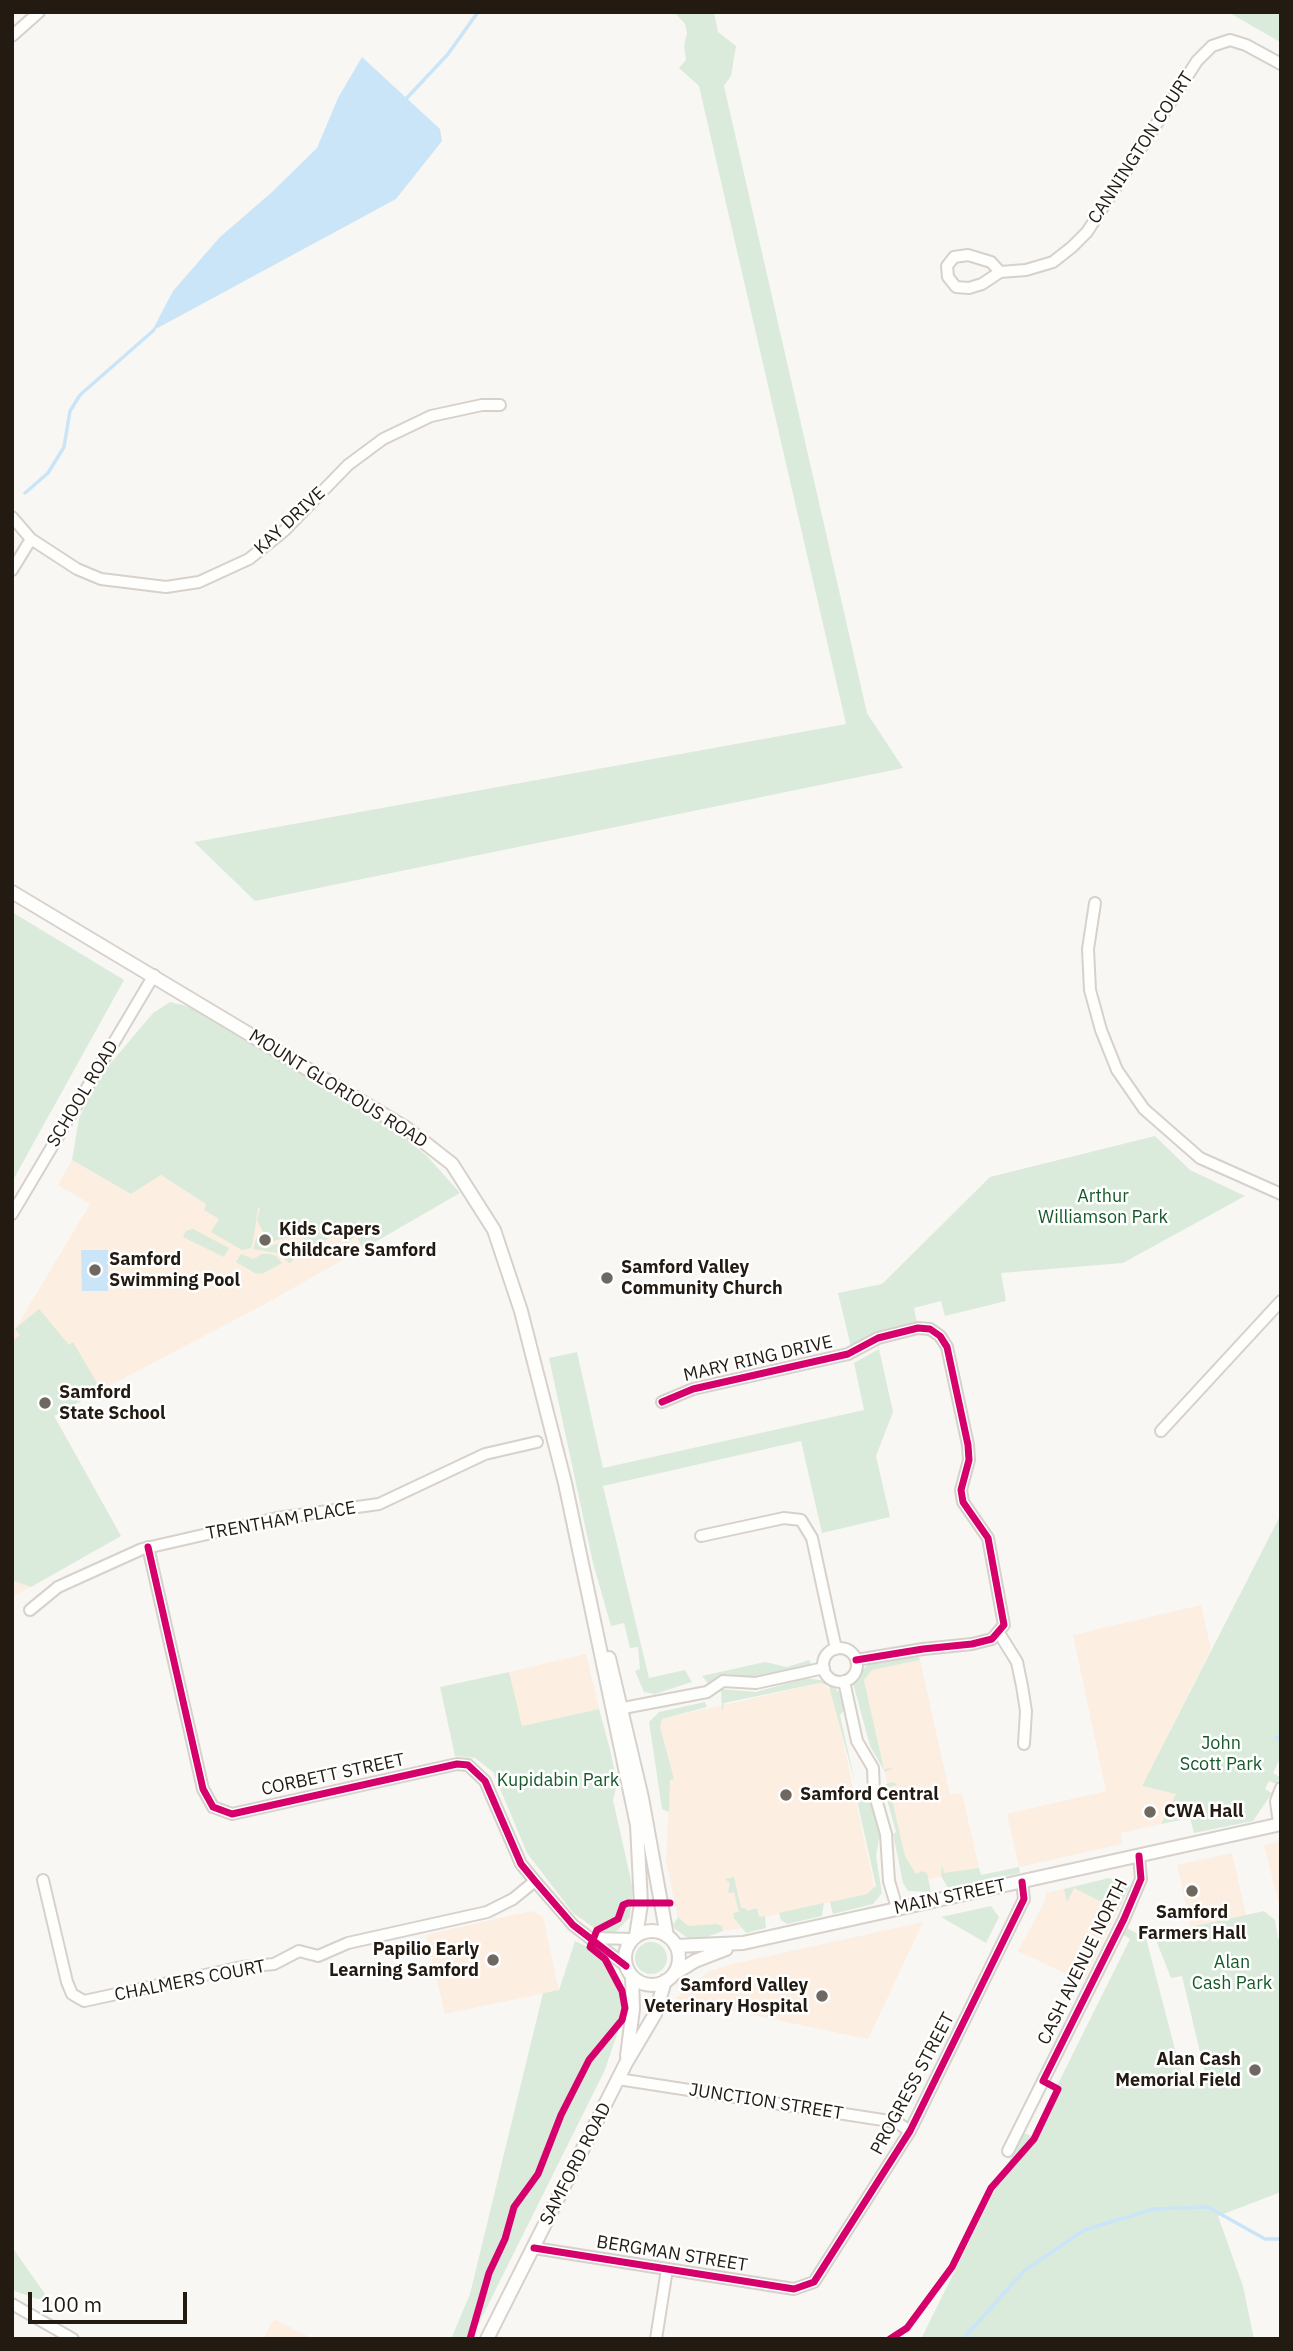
<!DOCTYPE html>
<style>
body{margin:0}
#map{position:relative;width:1293px;height:2351px;overflow:hidden;background:#f9f7f4;font-family:"IBM Plex Sans",sans-serif}
canvas{display:block}
.frame{position:absolute;inset:0;border:14px solid #231b12;pointer-events:none}
.scale{position:absolute;left:28px;top:2292px;width:159px;height:32px;box-sizing:border-box;border:4px solid #231b12;border-top:0;padding-left:9px;font-size:21px;line-height:24px;white-space:nowrap;color:#231b12;-webkit-text-stroke:5px #fff;paint-order:stroke}
</style>
<div id="map">
<canvas width="1293" height="2351"></canvas>
<div class="frame"></div>
<div class="scale">100 m</div>
</div>
<script>
const context = document.querySelector('canvas').getContext('2d');
context.lineJoin = 'round';
function fill(path, color) {
  context.fillStyle = color;
  context.fill(path, 'evenodd');
}
function poly(rows) {
  const path = new Path2D();
  for (const r of rows) {
    if (r.length === 3) {
      path.moveTo(r[0] + r[2], r[1]);
      path.arc(r[0], r[1], r[2], 0, 2 * Math.PI);
      continue;
    }
    path.moveTo(r[0], r[1]);
    for (let i = 2; i < r.length; i += 2) path.lineTo(r[i], r[i + 1]);
  }
  return path;
}
function strokePath(path, color, width, dash) {
  context.strokeStyle = color;
  context.lineWidth = width;
  context.lineCap = dash ? 'butt' : 'round';
  context.setLineDash(dash || []);
  context.stroke(path);
}
function write(font, color, halo, rows, align = 'center') {
  context.font = font + ' "IBM Plex Sans",sans-serif';
  context.lineWidth = 5;
  context.setLineDash([]);
  context.textBaseline = 'middle';
  context.strokeStyle = halo;
  context.fillStyle = color;
  for (const [text, x, y, turn = 0] of rows) {
    context.save();
    context.translate(x, y);
    context.rotate((+turn || 0) * Math.PI / 180);
    context.textAlign = isNaN(turn) ? turn : align;
    if (halo) context.strokeText(text, 0, 0);
    context.fillText(text, 0, 0);
    context.restore();
  }
}
fill(poly([
 [72,1160,131,1194,161,1175,220,1213,230,1206,381,1215,396,1230,263,1305,54,1415,121,1536,12,1597,12,1334,90,1204,58,1185],
 [1201,1605,1211,1650,1142,1786,1177,1794,1161,1824,1121,1833,1122,1844,1019,1867,1007,1814,1106,1791,1073,1635],
 [586,1654,599,1709,521,1726,509,1672],
 [920,1660,950,1795,962,1793,979,1868,920,1881,908,1874,864,1680,871,1670],
 [820,1683,832,1690,875,1890,867,1894,738,1923,742,1928,723,1931,722,1927,698,1931,679,1924,666,1861,670,1780,673,1779,660,1727,662,1719],
 [1281,1841,1281,1908,1280,1908,1264,1845],
 [1232,1853,1246,1915,1191,1928,1177,1865],
 [1074,1887,1118,1910,1083,1982,1018,1951,1046,1899,1045,1893],
 [531,1911,543,1917,559,1990,445,2014,426,1935],
 [923,1922,868,2039,675,1999,708,1972,732,1964],
 [274,2319,313,2339,263,2339]
]), '#fceee0');
fill(poly([
 [674,12,714,12,718,32,736,46,731,76,724,86,867,713,903,768,255,901,194,842,846,724,699,86,679,68,686,60,684,46,687,33,685,24],
 [1228,12,1281,12,1281,53,1280,42],
 [12,912,124,980,12,1182],
 [170,1002,191,1007,248,1036,372,1109,428,1157,460,1193,363,1249,358,1239,365,1230,370,1231,376,1227,365,1227,358,1219,360,1233,346,1243,340,1232,315,1246,298,1235,269,1242,257,1221,260,1208,258,1208,253,1242,251,1248,242,1250,211,1232,219,1219,204,1210,206,1204,161,1175,131,1194,72,1160,79,1118,100,1076,153,1013],
 [1155,1136,1190,1170,1245,1196,1123,1263,1001,1273,1006,1301,945,1316,941,1301,914,1308,917,1323,867,1336,851,1347,838,1293,882,1284,990,1177],
 [193,1229,229,1248,224,1257,183,1237,186,1231],
 [257,1236,273,1245,290,1241,293,1261,289,1263,278,1253,253,1249],
 [241,1254,253,1259,262,1254,270,1254,276,1256,282,1263,262,1274,255,1273,236,1262],
 [39,1309,69,1345,73,1342,101,1390,54,1416,121,1536,31,1587,12,1580,12,1342,20,1335,15,1329],
 [879,1349,893,1412,876,1456,890,1517,822,1533,801,1441,603,1486,649,1678,685,1670,692,1682,655,1694,644,1692,635,1671,640,1669,638,1647,630,1648,624,1623,611,1626,593,1563,549,1358,577,1352,603,1468,864,1410,854,1363],
 [1281,1514,1281,1757,1273,1773,1280,1777,1276,1784,1269,1781,1265,1789,1272,1793,1253,1821,1194,1833,1190,1818,1161,1824,1176,1794,1142,1786],
 [918,1652,920,1660,872,1670,864,1680,884,1769,893,1768,885,1772,870,1746,853,1683,859,1673,869,1664],
 [809,1660,812,1665,808,1666,754,1678,727,1674,708,1683,702,1676,765,1662,787,1667],
 [509,1672,522,1726,599,1709,610,1749,617,1784,613,1800,633,1889,630,1917,618,1930,612,1933,597,1930,573,1913,527,1853,493,1772,475,1758,455,1756,440,1687],
 [806,1678,827,1681,839,1692,845,1709,840,1715,855,1783,829,1686,820,1683,724,1703,722,1712,721,1689,756,1692],
 [705,1702,707,1707,662,1719,660,1727,674,1779,670,1780,669,1812,662,1809,649,1722,659,1712],
 [894,1782,897,1785,889,1787,905,1856,916,1874,922,1871,927,1873,931,1892,908,1891,903,1883,893,1834,896,1832,884,1789,886,1784],
 [856,1796,868,1798,875,1811,880,1833,876,1856,882,1893,873,1904,833,1914,830,1902,867,1894,876,1886],
 [942,1865,944,1873,979,1868,981,1875,1019,1867,1020,1873,948,1888,941,1876],
 [734,1877,741,1908,745,1908,747,1911,757,1908,759,1917,765,1916,766,1928,746,1933,734,1918,733,1913,739,1912,734,1892,728,1893,730,1883,725,1879],
 [1109,1878,1130,1886,1118,1910,1074,1888,1067,1902,1064,1889],
 [824,1903,822,1916,787,1924,781,1920,779,1913],
 [991,1906,999,1917,986,1943,941,1917],
 [1264,1911,1275,1920,1278,1939,1281,1939,1281,2192,1218,2216,1243,2286,1254,2339,921,2339,1023,2133,1032,2136,1130,1939,1122,1934,1125,1927,1146,1938,1184,2084,1206,2078,1182,1976,1171,1978,1154,1935],
 [678,1917,688,1926,716,1924,722,1926,723,1931,704,1938,688,1938,675,1929,673,1925],
 [575,1941,598,1952,611,1967,625,1999,622,2020,604,2072,471,2339,451,2339,470,2294,543,1993,559,1990],
 [651,1958,16],
 [12,2247,52,2304,12,2290]
]), '#dbebdb');
fill(poly([
 [362,57,440,129,442,141,396,199,152,331,173,291,220,237,271,193,317,148,338,98],
 [81,1250,108,1250,108,1291,82,1291]
]), '#c9e5f7');
strokePath(poly([
 [404,101,448,54,478,12],
 [25,493,48,473,64,447,70,411,80,395,154,330],
 [1276,1738,1281,1736],
 [963,2339,1024,2271,1084,2230,1154,2209,1208,2207,1265,2239,1281,2239]
]), '#c9e5f7', 3.5);
const minor = poly([
 [12,36,39,12],
 [1000,272,991,262,968,255,954,257,947,266,948,277,956,287,969,288,982,284,1000,272,1026,270,1053,262,1072,247,1087,232,1197,61,1212,46,1230,40,1246,45,1281,64],
 [12,517,31,539,77,569,101,579,166,587,199,582,249,559,285,530,348,465,383,439,431,416,482,405,500,405],
 [12,570,31,539],
 [1095,903,1088,949,1090,990,1101,1030,1117,1070,1144,1109,1200,1158,1281,1194],
 [12,1214,154,975],
 [662,1402,693,1389,848,1354,878,1338,918,1328,930,1329,940,1336,947,1347,968,1445,969,1460,961,1490,963,1502,988,1538,1004,1625,992,1639,972,1644,923,1649,856,1660],
 [1161,1431,1281,1301],
 [701,1536,784,1518,801,1520,812,1538,836,1649],
 [148,1547,203,1789,213,1807,232,1814,457,1764,468,1765,485,1781,521,1864,535,1881,573,1925,626,1966],
 [30,1610,58,1587,142,1549,277,1518,379,1504,485,1454,537,1442],
 [999,1633,1017,1662,1022,1686,1026,1711,1024,1744],
 [840,1665,17],
 [844,1681,857,1741,873,1768,874,1792,886,1834,889,1881,897,1908],
 [613,1710,707,1692,723,1681,756,1683,824,1668],
 [1279,1824,1276,1801,1281,1788],
 [43,1880,67,1982,72,1994,84,2001,242,1967,274,1964,299,1951,318,1956,348,1943,487,1912,513,1899,535,1881],
 [593,1938,632,1939],
 [618,2079,896,2122,910,2131],
 [1008,2151,1124,1919,1141,1879,1139,1856],
 [534,2248,794,2289,814,2282,910,2131,1024,1899,1022,1882],
 [12,2304,73,2339],
 [656,2339,667,2269]
]);
const major = poly([
 [12,892,406,1128,452,1164,494,1230,521,1311,565,1483,637,1825,641,1904,636,1936],
 [609,1658,642,1798,667,1936],
 [652,1958,27],
 [676,1946,743,1943,1281,1824],
 [674,1974,695,1961,726,1949],
 [627,2056,633,2009,632,1977],
 [487,2339,626,2063,655,2014,665,1981]
]);
strokePath(minor, '#d7d1cc', 14);
strokePath(major, '#d7d1cc', 16);
strokePath(minor, '#fefefd', 10);
strokePath(major, '#fefefd', 12);
strokePath(poly([
 [662,1402,693,1389,848,1354,878,1338,918,1328,930,1329,940,1336,947,1347,968,1445,969,1460,961,1490,963,1502,988,1538,1004,1625,992,1639,972,1644,923,1649,856,1660],
 [148,1547,203,1789,213,1807,232,1814,457,1764,468,1765,485,1781,521,1864,535,1881,573,1925,626,1966],
 [534,2248,794,2289,814,2282,910,2131,1024,1899,1022,1882],
 [470,2339,489,2273,505,2239,514,2207,538,2174,561,2115,589,2060,622,2020,625,2008,622,1991,605,1959,590,1947,597,1930,618,1919,623,1905,628,1903,670,1903],
 [890,2339,907,2328,952,2267,991,2188,1034,2139,1058,2089,1043,2081,1124,1919,1141,1879,1139,1856]
]), '#d6006c', 7);
for (const [x, y, r, color] of [
 [265,1240,7,"#6e6861"],
 [95,1270,7,"#6e6861"],
 [607,1278,7,"#6e6861"],
 [45,1403,7,"#6e6861"],
 [786,1795,7,"#6e6861"],
 [1150,1812,7,"#6e6861"],
 [1192,1891,7,"#6e6861"],
 [493,1960,7,"#6e6861"],
 [822,1996,7,"#6e6861"],
 [1255,2070,7,"#6e6861"]
]) {
  const dot = new Path2D();
  dot.arc(x, y, r, 0, 2 * Math.PI);
  context.fillStyle = color;
  context.fill(dot);
  strokePath(dot, '#fff', 2.5);
}
write('18px', '#231b12', '#fff', [
 ["CANNINGTON COURT",1141,148,-57],
 ["KAY DRIVE",290,521,-43],
 ["MOUNT GLORIOUS ROAD",338,1089,32],
 ["SCHOOL ROAD",83,1094,-59],
 ["MARY RING DRIVE",758,1359,-13],
 ["TRENTHAM PLACE",281,1521,-10],
 ["CORBETT STREET",333,1775,-12],
 ["MAIN STREET",950,1897,-12],
 ["CASH AVENUE NORTH",1083,1962,-64],
 ["CHALMERS COURT",190,1981,-11],
 ["PROGRESS STREET",913,2084,-62],
 ["JUNCTION STREET",766,2102,9],
 ["SAMFORD ROAD",576,2164,-63],
 ["BERGMAN STREET",672,2254,9]
]);
write('18px', '#155929', '#fff', [
 ["Arthur",1103,1197],
 ["Williamson Park",1103,1218],
 ["John",1221,1744],
 ["Scott Park",1221,1765],
 ["Kupidabin Park",558,1781],
 ["Alan",1232,1963],
 ["Cash Park",1232,1984]
]);
write('bold 18px', '#231b12', '#fff', [
 ["Kids Capers",279,1230],
 ["Childcare Samford",279,1251],
 ["Samford",109,1260],
 ["Swimming Pool",109,1281],
 ["Samford Valley",621,1268],
 ["Community Church",621,1289],
 ["Samford",59,1393],
 ["State School",59,1414],
 ["Samford Central",800,1795],
 ["CWA Hall",1164,1812],
 ["Samford",1192,1913,"center"],
 ["Farmers Hall",1192,1934,"center"],
 ["Papilio Early",479,1950,"right"],
 ["Learning Samford",479,1971,"right"],
 ["Samford Valley",808,1986,"right"],
 ["Veterinary Hospital",808,2007,"right"],
 ["Alan Cash",1241,2060,"right"],
 ["Memorial Field",1241,2081,"right"]
], 'left');
</script>
